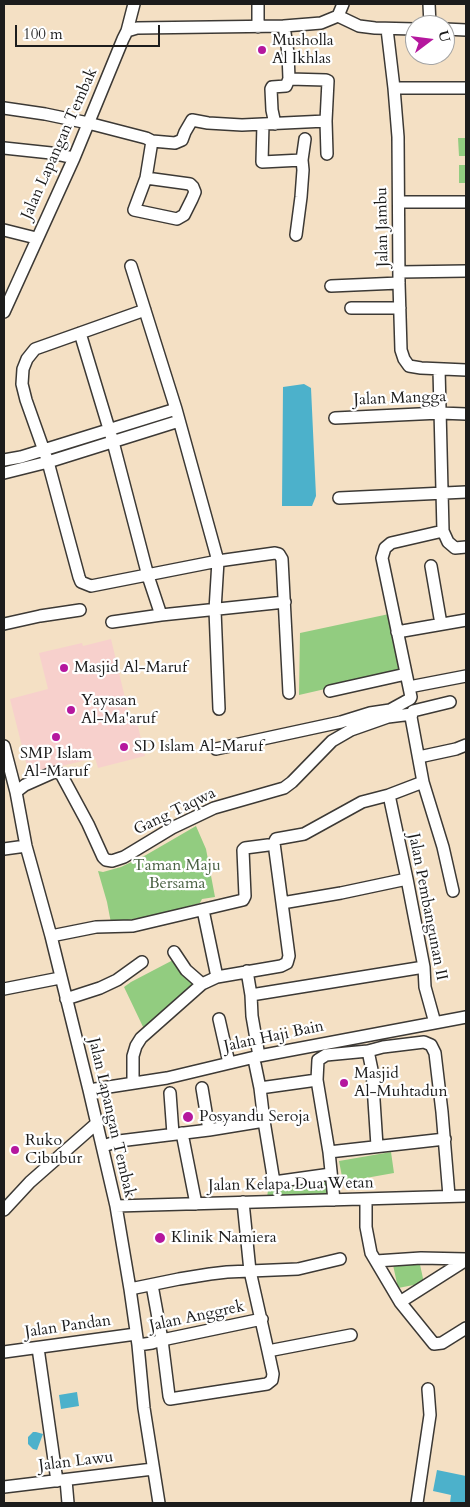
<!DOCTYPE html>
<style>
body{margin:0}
#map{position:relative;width:470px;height:1507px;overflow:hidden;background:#f4e0c4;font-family:Cardo,serif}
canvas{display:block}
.frame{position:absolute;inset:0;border:5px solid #1c1c1c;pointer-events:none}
.north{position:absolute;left:405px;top:15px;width:50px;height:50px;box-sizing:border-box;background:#fff;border:1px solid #a4a4a4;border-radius:50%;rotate:75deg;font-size:14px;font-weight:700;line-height:20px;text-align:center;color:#1c1c1c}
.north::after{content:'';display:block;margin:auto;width:18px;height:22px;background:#b5179e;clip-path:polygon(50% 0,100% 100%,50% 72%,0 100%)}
.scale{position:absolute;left:15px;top:25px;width:145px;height:22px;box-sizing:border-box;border:2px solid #1c1c1c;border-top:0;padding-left:6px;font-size:15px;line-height:18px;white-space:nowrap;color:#1c1c1c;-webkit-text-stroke:4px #fff;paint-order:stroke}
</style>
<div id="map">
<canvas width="470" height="1507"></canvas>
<div class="frame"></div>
<div class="north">U</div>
<div class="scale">100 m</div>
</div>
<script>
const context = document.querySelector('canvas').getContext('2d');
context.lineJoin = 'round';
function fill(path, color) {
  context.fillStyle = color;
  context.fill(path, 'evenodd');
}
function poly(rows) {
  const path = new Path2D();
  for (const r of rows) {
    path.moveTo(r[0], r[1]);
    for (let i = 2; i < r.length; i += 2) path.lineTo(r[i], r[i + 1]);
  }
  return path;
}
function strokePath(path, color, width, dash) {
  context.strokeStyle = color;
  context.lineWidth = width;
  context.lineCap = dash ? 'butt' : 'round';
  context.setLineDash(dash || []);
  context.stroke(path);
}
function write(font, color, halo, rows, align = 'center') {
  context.font = font + ' Cardo,serif';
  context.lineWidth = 4.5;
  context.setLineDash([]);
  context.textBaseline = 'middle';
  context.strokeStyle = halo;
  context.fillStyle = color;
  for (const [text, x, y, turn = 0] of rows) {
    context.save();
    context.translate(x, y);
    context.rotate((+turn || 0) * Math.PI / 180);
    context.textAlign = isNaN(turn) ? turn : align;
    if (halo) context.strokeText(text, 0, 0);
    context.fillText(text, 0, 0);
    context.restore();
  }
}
fill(poly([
 [111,639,131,723,137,722,145,756,98,768,95,758,29,774,10,699,48,689,39,653,82,643,83,646]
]), '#f7d0cc');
fill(poly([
 [458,138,466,138,466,156,459,156],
 [459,165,466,165,466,183,459,183],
 [389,614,399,672,299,695,300,633],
 [196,826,206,849,215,897,202,899,200,903,161,914,111,923,107,902,98,871,103,872,121,867,146,855],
 [175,959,198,985,145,1031,124,987,131,982],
 [391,1152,394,1173,343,1182,339,1161],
 [320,1179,325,1181,331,1186,332,1197,267,1198,268,1190,273,1184],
 [419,1260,424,1283,398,1288,393,1265]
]), '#92cc80');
fill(poly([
 [304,384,311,388,316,496,312,506,282,506,283,387],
 [77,1392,79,1406,61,1409,59,1395],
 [33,1432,36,1432,43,1434,37,1450,33,1449,28,1444,28,1437],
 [437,1470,466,1476,466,1503,450,1503,451,1495,433,1491]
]), '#4cb1cb');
const minor = poly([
 [429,4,430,25],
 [338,16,359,26,375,28,415,29],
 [258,27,258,4],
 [387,29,394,88,398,137,399,283,401,350,404,359,409,366,421,368,466,370],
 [445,29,466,30],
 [127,31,134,4],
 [289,79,326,80,328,81,326,121,327,154],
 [394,88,466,88],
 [4,108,45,114,88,123,146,138,152,141,175,143,182,140,185,132,192,120,208,123,242,125,326,121],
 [263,124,262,162,302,160,303,170,301,197,296,235],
 [275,124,272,110,271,89,272,87,286,86,289,79,288,53,284,26],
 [4,148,51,153,74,158],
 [302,160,305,139],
 [146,178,190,184,193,187,195,192,192,199,184,215,177,219,134,210,146,178,152,141],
 [399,202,466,202],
 [4,230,36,238],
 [131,266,176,409,218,561,215,610,219,709],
 [400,272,466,271],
 [331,286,399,283],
 [351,308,400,308],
 [145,310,35,349,27,359,23,369,22,384,26,400,48,462,79,577,81,582,91,586,218,561,275,553,279,554,282,559,289,693],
 [4,312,74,158,123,39,127,31,137,28,284,26,309,24,321,23,338,16,343,4],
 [80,333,113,442,148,576,161,615],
 [335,418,440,413,466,414],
 [4,460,21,457,176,409],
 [4,473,48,462,179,421],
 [339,498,466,492],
 [443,531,448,542,455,548,466,547],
 [431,566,441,624],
 [112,622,161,615,285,602],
 [4,624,40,616,80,610],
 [397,632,466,620],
 [409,687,466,676],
 [330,691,406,674],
 [450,702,413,711,411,717,423,782,443,847,453,891],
 [4,746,16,792,26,846,51,936,89,1090,116,1206,130,1289,138,1345,144,1408,159,1503],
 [216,749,341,722,370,713,390,710,410,699,411,697,382,558,385,548,391,543,443,531,439,369],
 [419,757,456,749,466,745],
 [16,792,25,785,52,773,57,772,61,774,88,824,103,857,106,860,112,861,124,857,172,828,214,808,284,788,292,782,332,741,351,730,388,717,412,714],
 [389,795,407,879,424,967,425,987,435,1023],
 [4,849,26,846],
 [282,903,274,843,276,839,304,834,362,802,389,795,423,782],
 [203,910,217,977],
 [51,936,96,927,133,926,243,900,245,896,243,850,245,848,268,845],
 [174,952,186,970,202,984],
 [247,971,251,995,252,1016,259,1056],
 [4,989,60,978],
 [251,995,424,967],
 [66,999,100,988,117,980,142,962],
 [219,1019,229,1063],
 [368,1051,372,1070,377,1146],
 [255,1064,260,1088,264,1121,274,1182,331,1174],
 [133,1083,133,1056,136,1046,141,1038,202,984,217,977,281,966,287,963,289,956,282,903,341,893,407,879],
 [202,1088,209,1130],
 [260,1088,317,1080],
 [89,1090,167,1078,259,1056,466,1017],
 [170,1093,173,1134],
 [182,1133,196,1204],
 [103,1146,119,1141,209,1130,264,1121],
 [329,1152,445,1139],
 [334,1200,329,1152,317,1080,318,1060,326,1055,368,1051,383,1047,424,1042,431,1045,435,1053,442,1112,449,1196],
 [366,1200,366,1227,371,1253,400,1302,434,1344,442,1343,466,1328],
 [243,1202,250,1271,298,1269,340,1259],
 [116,1206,466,1196],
 [4,1210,30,1182,97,1123],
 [376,1261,421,1258,466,1259],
 [152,1285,162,1340,169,1396,170,1399,267,1384,272,1380,273,1374,268,1351],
 [130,1289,179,1279,210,1274,227,1272,250,1271,268,1351,351,1335],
 [400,1302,466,1260],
 [138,1345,152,1343,162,1340,262,1319],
 [38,1348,57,1481],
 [4,1352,136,1334],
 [66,1480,68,1503],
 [4,1487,153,1469],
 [417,1503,430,1415,428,1389]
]);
strokePath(minor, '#3c3935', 14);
strokePath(minor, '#fff', 11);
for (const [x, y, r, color] of [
 [262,50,5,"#b5179e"],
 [64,668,5,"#b5179e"],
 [71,710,5,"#b5179e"],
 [56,737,5,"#b5179e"],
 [124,747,5,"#b5179e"],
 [344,1083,5,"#b5179e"],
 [188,1117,6,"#b5179e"],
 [15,1150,5,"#b5179e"],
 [160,1238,6,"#b5179e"]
]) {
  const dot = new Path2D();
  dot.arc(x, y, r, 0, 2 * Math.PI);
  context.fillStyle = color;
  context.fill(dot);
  strokePath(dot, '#fff', 2);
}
write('16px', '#1c1c1c', '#fff', [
 ["Musholla",272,41],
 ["Al Ikhlas",272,59],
 ["Masjid Al-Maruf",74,668],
 ["Yayasan",81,701],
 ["Al-Ma'aruf",81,719],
 ["SD Islam Al-Maruf",134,747],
 ["SMP Islam",56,754,"center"],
 ["Al-Maruf",56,772,"center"],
 ["Masjid",354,1074],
 ["Al-Muhtadun",354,1092],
 ["Posyandu Seroja",199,1117],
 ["Ruko",25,1141],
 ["Cibubur",25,1159],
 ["Klinik Namiera",171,1238]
], 'left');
write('16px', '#1c1c1c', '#fff', [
 ["Jalan Lapangan Tembak",60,144,-66],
 ["Jalan Jambu",383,227,-91],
 ["Jalan Mangga",400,399,-2],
 ["Gang Taqwa",175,812,-26],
 ["Jalan Pembangunan II",427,907,79],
 ["Jalan Haji Bain",274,1037,-12],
 ["Jalan Lapangan Tembak",111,1118,77],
 ["Jalan Kelapa Dua Wetan",291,1185,-1],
 ["Jalan Anggrek",197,1317,-12],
 ["Jalan Pandan",68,1327,-8],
 ["Jalan Lawu",76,1462,-7]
]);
write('16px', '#4b6244', '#fff', [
 ["Taman Maju",177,866],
 ["Bersama",177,884]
]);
</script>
